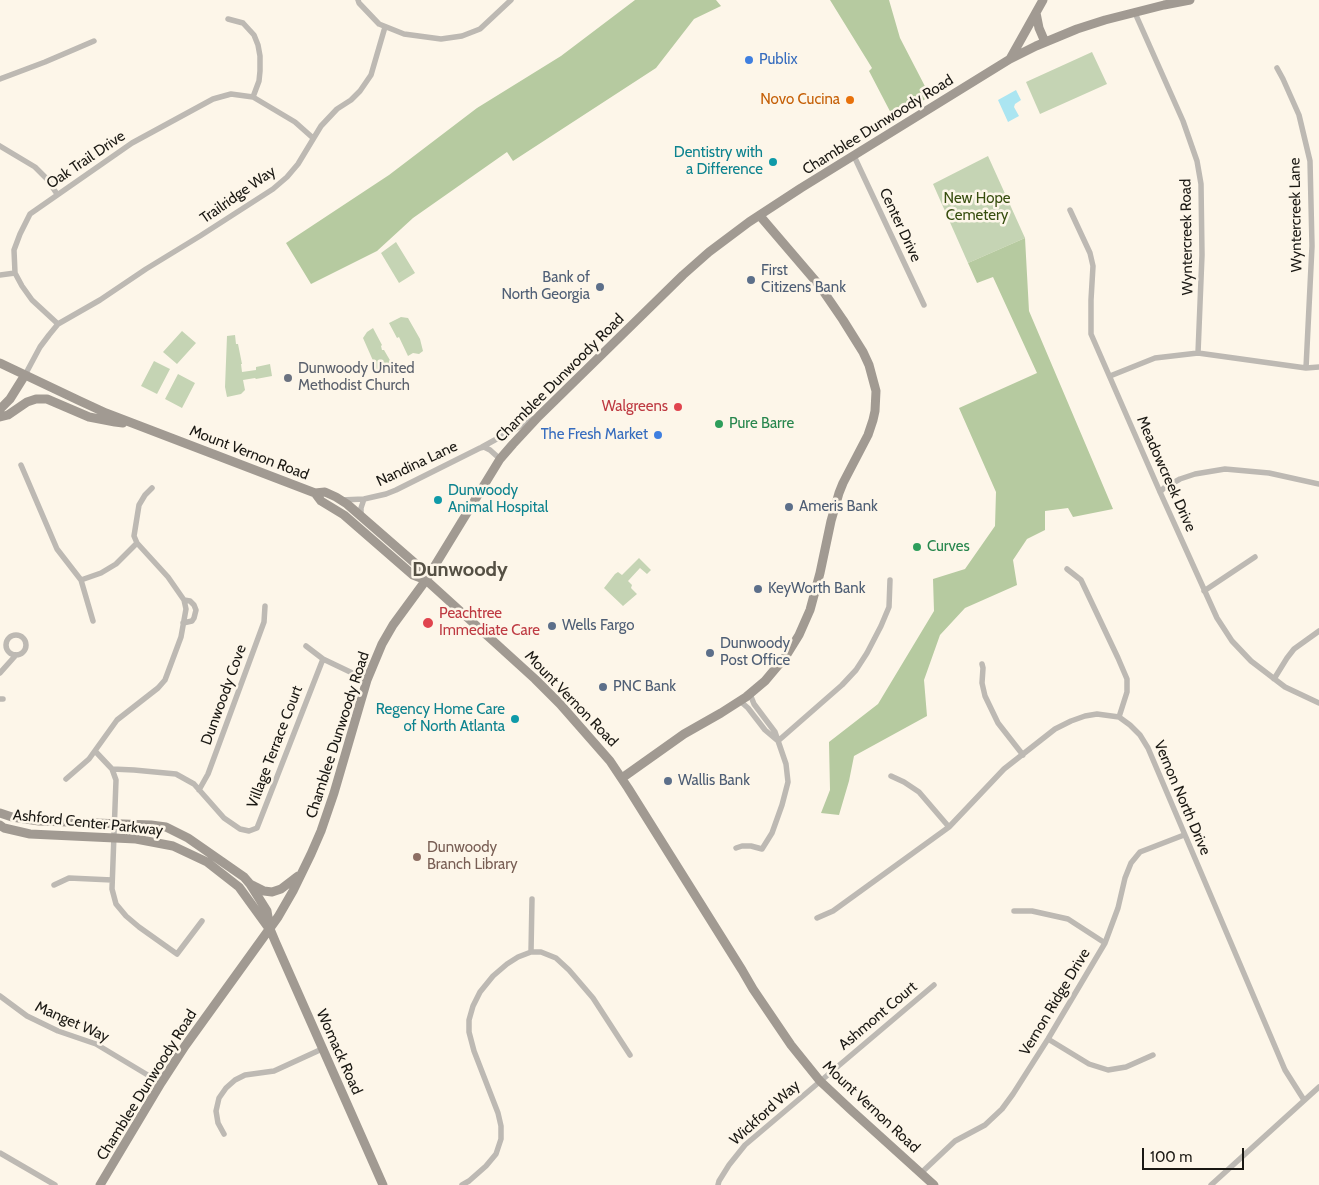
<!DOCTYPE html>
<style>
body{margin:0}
#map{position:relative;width:1319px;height:1185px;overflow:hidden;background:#fdf6e9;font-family:Cabin,sans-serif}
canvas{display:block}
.scale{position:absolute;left:1142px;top:1148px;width:102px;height:22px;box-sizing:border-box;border:2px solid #1a1813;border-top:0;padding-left:6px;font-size:15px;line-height:18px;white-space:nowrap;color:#1a1813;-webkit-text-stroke:4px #fdf6e9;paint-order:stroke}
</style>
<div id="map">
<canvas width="1319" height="1185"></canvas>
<div class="scale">100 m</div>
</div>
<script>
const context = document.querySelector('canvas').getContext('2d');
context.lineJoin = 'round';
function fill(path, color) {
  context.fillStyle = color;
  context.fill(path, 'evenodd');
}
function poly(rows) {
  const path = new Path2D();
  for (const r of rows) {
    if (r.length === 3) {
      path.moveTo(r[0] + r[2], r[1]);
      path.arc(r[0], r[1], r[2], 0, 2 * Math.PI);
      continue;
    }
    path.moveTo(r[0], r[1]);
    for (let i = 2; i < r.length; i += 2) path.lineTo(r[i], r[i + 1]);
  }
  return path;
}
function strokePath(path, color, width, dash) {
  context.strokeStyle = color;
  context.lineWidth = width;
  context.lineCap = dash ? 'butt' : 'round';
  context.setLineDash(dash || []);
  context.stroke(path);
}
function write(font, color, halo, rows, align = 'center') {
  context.font = font + ' Cabin,sans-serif';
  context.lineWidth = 5;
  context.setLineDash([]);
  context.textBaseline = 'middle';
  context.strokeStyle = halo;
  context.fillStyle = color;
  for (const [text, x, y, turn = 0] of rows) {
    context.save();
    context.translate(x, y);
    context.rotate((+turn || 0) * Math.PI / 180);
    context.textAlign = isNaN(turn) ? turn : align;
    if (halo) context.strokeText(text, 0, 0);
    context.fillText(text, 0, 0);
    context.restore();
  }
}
fill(poly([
 [1092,52,1107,84,1040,114,1026,82],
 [988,156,1025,238,968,263,933,184],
 [396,242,415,273,399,283,381,253],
 [401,317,408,318,420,339,423,351,419,354,413,353,408,356,399,337,397,338,389,323],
 [373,328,382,345,381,346,382,350,384,350,391,362,383,369,378,372,363,338,367,332],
 [182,331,196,343,177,364,163,352],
 [235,335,236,344,238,344,242,364,241,364,242,372,256,370,256,367,270,364,272,376,256,379,255,378,243,380,245,390,241,394,227,397,225,387,227,336],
 [154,361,170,369,157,394,141,386],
 [178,374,195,383,182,408,165,399],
 [639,558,651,570,647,574,640,568,628,581,632,585,631,588,637,594,623,606,604,588,615,574,618,572,622,575]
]), '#c5d4b4');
fill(poly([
 [635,0,716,0,721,6,694,19,656,68,513,161,507,152,413,218,377,251,311,284,286,243,389,175,477,108,561,56],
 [830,0,889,0,900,38,930,96,894,119,869,71,872,68],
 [1025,238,1029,311,1113,509,1073,517,1068,508,1045,511,1045,530,1027,539,1013,560,1017,585,965,608,940,635,924,680,927,716,854,756,849,781,839,815,821,813,830,790,829,742,878,704,934,611,933,579,965,569,995,526,996,492,959,408,1037,373,993,277,977,283,968,263]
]), '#b6caa0');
fill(poly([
 [1016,90,1021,100,1015,104,1014,107,1019,116,1008,122,998,100]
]), '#abe5f1');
strokePath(poly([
 [358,0,359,3,379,24,404,34,441,39,462,36,480,29,511,0],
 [1135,13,1183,121,1197,161,1201,184,1202,255,1198,353],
 [228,19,243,23,254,35,258,45,260,56,260,71,259,81,253,97],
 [1277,68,1283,79,1299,115,1310,161,1312,246,1306,368],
 [0,79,45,62,94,41],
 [0,146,35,167,47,179,57,194],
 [854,156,924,305],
 [1070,210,1090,253,1093,266,1091,300,1091,334,1160,492,1217,618,1232,641,1251,661,1285,687,1319,703],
 [0,275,15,273],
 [58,324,32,300,22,286,15,273,14,250,20,234,30,214,132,143,213,99,231,94,253,97,295,122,313,138],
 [25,375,40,347,49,335,58,324,100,300,146,269,200,236,273,189,287,177,298,164,321,126,337,109,351,100,360,91,371,75,385,27],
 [1110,376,1155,358,1198,353,1306,368,1319,367],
 [482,447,533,419],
 [21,465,57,549,81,580,93,621],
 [1160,492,1164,488,1180,479,1195,474,1225,469,1269,473,1319,484],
 [341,500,364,499,386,494,396,490,480,448,484,447,490,450,500,459],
 [361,516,361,508,364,499],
 [1067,569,1081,580,1118,658,1127,679,1127,692,1119,717],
 [81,580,101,573,116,564,137,543],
 [1204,591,1255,557],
 [183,623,192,621,194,618,196,610,194,605,190,601,184,600],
 [16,645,10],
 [306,646,323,659,367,680],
 [982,664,983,668,982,683,985,696,998,723,1023,755],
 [0,673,16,655],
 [1274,679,1287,658,1294,649,1319,631],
 [0,699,3,699],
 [740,701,748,708,765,730,778,741],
 [778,741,842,685,856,670,867,653,881,626,889,607,890,580],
 [95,751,112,769,116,780,112,889,116,904,126,916,139,927,177,954,202,921],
 [112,769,134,770,176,774,194,784,224,818,240,829,249,831,257,828,323,659],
 [891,776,904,782,919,792,949,827],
 [66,779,89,759,117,720,158,688,165,680,181,637,186,609,184,600,168,577,137,543,134,536,139,505,145,495,152,488],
 [199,790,208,774,264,622,265,606],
 [736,848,742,846,751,846,762,849,772,833,782,805,788,782,786,764,775,732,754,704,750,694],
 [54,885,69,878,112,880],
 [1014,911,1032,911,1068,919,1105,943],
 [817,918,833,911,949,827,1004,769,1055,729,1071,721,1085,716,1097,714,1119,717,1130,725,1140,735,1148,748,1285,1070,1304,1100],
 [531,952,532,899],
 [0,996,27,1016,58,1031,96,1044,161,1083],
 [1048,1039,1089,1064,1108,1070,1126,1067,1153,1055],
 [224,1134,218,1123,216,1111,219,1098,226,1088,235,1080,245,1075,274,1071,322,1049],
 [0,1153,55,1185],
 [921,1173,955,1141,985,1125,1002,1109,1013,1094,1048,1039,1105,943,1118,908,1125,878,1131,863,1140,852,1184,835],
 [462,1185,469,1181,486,1166,496,1154,501,1139,501,1126,498,1113,474,1051,469,1032,469,1020,473,1006,480,992,493,976,507,964,518,957,531,952,541,952,556,958,569,970,593,998,630,1055],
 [718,1185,719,1181,729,1165,745,1145,934,985],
 [1211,1185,1319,1087]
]), '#bdb9b3', 5.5);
strokePath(poly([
 [1036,13,1039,28,1045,42],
 [1010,59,1043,0],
 [0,363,80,401,106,413,315,493,321,501,344,515,413,575,426,580,535,679,560,704,610,761,628,788,742,970,753,989,791,1045,820,1081,851,1110,934,1185],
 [0,409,10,399,25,375],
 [0,417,8,415,27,402,36,399,47,399,89,417,115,422,123,423],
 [315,493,325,492,336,497,347,504,417,565,426,580],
 [622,778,684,734,721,713,746,697,765,681,786,656,799,635,810,610,820,573,831,521,839,493,843,483,868,435,873,420,875,411,876,391,869,365,863,352,843,320,819,285,760,216],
 [0,813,12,817,39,821,151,825,166,827,188,838,244,877,250,884,267,911,270,929,275,941,383,1185],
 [0,825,4,828,30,834,136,839,173,846,207,862,239,887,268,927],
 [250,884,264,891,272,892,281,889,298,876],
 [100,1185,161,1083,185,1046,278,917,293,891,311,854,321,831,334,793,367,680,382,644,393,625,426,580,500,459,513,444,539,416,683,275,709,252,749,222,801,188,1010,59,1036,46,1077,29,1105,20,1164,5,1190,0]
]), '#a19a92', 9);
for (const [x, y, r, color] of [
 [749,60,5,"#3f7fe0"],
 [850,100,5,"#e8710a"],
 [773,162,5,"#0f9aa8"],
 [751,280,5,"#5c6f8a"],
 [600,287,5,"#5c6f8a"],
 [288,378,5,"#6b7280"],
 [678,407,5,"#e0444e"],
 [719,424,5,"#2e9e5b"],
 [658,435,5,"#3f7fe0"],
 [438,500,5,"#0f9aa8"],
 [789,507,5,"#5c6f8a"],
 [917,547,5,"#2e9e5b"],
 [758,589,5,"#5c6f8a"],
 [428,623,6,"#e0444e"],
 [552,626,5,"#5c6f8a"],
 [710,653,5,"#5c6f8a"],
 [603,687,5,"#5c6f8a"],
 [515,719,5,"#0f9aa8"],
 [668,781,5,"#5c6f8a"],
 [417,857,5,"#8d6e63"]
]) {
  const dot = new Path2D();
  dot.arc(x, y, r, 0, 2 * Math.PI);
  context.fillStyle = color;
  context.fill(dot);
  strokePath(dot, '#fdf6e9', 2);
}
write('15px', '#366cbe', '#fdf6e9', [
 ["Publix",759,60],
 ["The Fresh Market",648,435,"right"]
], 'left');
write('15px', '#c56008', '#fdf6e9', [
 ["Novo Cucina",840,100]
], 'right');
write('15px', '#1a1813', '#fdf6e9', [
 ["Chamblee Dunwoody Road",878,125,-32],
 ["Oak Trail Drive",86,160,-34],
 ["Trailridge Way",238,195,-35],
 ["Wyntercreek Lane",1296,215,-91],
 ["Center Drive",900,225,65],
 ["Wyntercreek Road",1187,237,-91],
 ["Chamblee Dunwoody Road",560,378,-45],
 ["Mount Vernon Road",249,453,21],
 ["Nandina Lane",417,464,-25],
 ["Meadowcreek Drive",1166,474,66],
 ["Dunwoody Cove",224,695,-70],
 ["Mount Vernon Road",571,699,46],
 ["Chamblee Dunwoody Road",338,735,-72],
 ["Village Terrace Court",275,747,-69],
 ["Vernon North Drive",1182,798,67],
 ["Ashford Center Parkway",88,823,6],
 ["Vernon Ridge Drive",1055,1002,-59],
 ["Ashmont Court",878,1016,-40],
 ["Manget Way",72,1022,24],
 ["Womack Road",339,1052,66],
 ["Chamblee Dunwoody Road",147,1085,-58],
 ["Mount Vernon Road",871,1107,43],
 ["Wickford Way",765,1113,-42]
]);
write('15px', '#0d838f', '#fdf6e9', [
 ["Dentistry with",763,153],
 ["a Difference",763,170],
 ["Dunwoody",448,491,"left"],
 ["Animal Hospital",448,508,"left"],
 ["Regency Home Care",505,710],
 ["of North Atlanta",505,727]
], 'right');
write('15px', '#374e0f', '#fdf6e9', [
 ["New Hope",977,199],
 ["Cemetery",977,216]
]);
write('15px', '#4e5e75', '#fdf6e9', [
 ["First",761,271],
 ["Citizens Bank",761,288],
 ["Bank of",590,278,"right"],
 ["North Georgia",590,295,"right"],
 ["Ameris Bank",799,507],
 ["KeyWorth Bank",768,589],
 ["Wells Fargo",562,626],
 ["Dunwoody",720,644],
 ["Post Office",720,661],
 ["PNC Bank",613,687],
 ["Wallis Bank",678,781]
], 'left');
write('15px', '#5b616d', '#fdf6e9', [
 ["Dunwoody United",298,369],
 ["Methodist Church",298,386]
], 'left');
write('15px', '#be3a42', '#fdf6e9', [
 ["Walgreens",668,407],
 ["Peachtree",439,614,"left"],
 ["Immediate Care",439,631,"left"]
], 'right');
write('15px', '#27864d', '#fdf6e9', [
 ["Pure Barre",729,424],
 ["Curves",927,547]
], 'left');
write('15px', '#785e54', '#fdf6e9', [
 ["Dunwoody",427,848],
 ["Branch Library",427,865]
], 'left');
write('bold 20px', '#555044', '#fdf6e9', [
 ["Dunwoody",460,570]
]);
</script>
